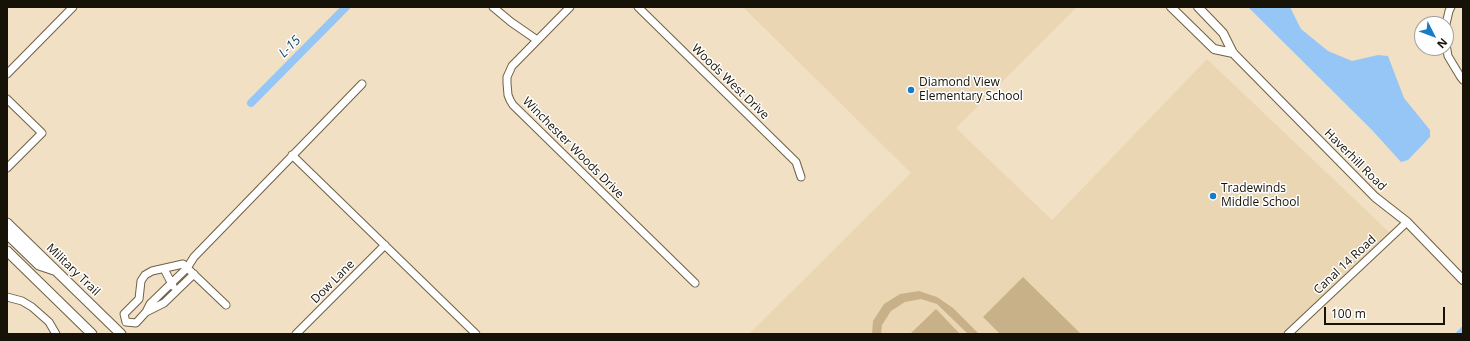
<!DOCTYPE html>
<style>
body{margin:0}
#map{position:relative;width:1470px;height:341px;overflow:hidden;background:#f1e0c3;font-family:"Open Sans",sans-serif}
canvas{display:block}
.frame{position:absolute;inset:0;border:8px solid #171207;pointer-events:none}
.north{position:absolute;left:1414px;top:16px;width:40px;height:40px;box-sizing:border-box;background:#fff;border:1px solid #a2a09c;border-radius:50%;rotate:132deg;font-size:11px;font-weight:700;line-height:16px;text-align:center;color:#171207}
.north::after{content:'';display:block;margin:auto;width:14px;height:18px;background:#197ac6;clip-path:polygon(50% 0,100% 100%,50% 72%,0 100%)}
.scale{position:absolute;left:1324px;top:307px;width:121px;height:18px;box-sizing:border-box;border:2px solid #171207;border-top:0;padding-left:5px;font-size:12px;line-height:14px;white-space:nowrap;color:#171207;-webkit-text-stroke:3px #fff;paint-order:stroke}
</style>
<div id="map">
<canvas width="1470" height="341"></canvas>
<div class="frame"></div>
<div class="north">N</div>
<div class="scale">100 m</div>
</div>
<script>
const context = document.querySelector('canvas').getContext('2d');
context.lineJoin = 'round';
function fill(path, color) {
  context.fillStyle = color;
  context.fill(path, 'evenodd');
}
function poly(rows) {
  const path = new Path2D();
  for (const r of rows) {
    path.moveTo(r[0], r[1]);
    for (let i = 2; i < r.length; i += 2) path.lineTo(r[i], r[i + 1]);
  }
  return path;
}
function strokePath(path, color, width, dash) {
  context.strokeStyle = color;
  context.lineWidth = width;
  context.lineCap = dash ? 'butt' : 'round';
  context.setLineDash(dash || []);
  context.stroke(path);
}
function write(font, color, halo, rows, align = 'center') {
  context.font = font + ' "Open Sans",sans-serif';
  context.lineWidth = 3;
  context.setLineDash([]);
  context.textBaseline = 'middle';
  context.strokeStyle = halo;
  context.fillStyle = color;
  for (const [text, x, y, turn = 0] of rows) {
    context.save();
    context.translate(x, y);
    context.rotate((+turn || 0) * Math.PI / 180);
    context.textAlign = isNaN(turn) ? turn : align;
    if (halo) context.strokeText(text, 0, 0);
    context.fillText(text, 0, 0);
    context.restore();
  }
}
fill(poly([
 [743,7,1077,7,956,128,1052,220,1207,59,1389,232,1287,334,749,334,911,173]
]), '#ead6b2');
fill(poly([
 [1023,277,1081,334,1000,334,983,317],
 [919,291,937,297,953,308,979,334,968,334,937,304,921,299,905,302,891,311,882,325,881,334,872,334,873,321,884,304,900,294],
 [936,309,960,334,910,334]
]), '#c8b188');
fill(poly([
 [1248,7,1290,7,1301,29,1328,51,1352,61,1378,55,1388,56,1404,98,1430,130,1430,137,1408,160,1401,162,1372,130]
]), '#95c6f6');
strokePath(poly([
 [251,103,346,7],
 [1460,334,1463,331]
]), '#95c6f6', 8);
const minor = poly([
 [493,7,511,22,537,40],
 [570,7,512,66,507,77,507,83,508,95,510,100,513,105,695,283],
 [638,7,796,162,801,177],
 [1446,24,1449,11,1451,7],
 [1446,44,1448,56,1460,76,1463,80],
 [7,74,73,7],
 [7,99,42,133,7,168],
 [292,155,476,334],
 [164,269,173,286],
 [7,297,22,301,32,307,49,322,56,334],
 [146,312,150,304,187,268,194,257,362,84],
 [126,322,124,314,139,299,141,281,145,275,152,271,183,264,226,305],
 [126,322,136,323,146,312,164,303,194,274],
 [296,334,385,245],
 [1288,334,1407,222]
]);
const tertiary = poly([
 [1171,7,1214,49,1233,53],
 [1198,7,1223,33,1233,53,1375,197,1407,222,1463,280]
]);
const secondary = poly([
 [7,223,121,334],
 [7,234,39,265,54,270],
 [7,251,92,334]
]);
strokePath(minor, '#6e6046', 9);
strokePath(tertiary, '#6e6046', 10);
strokePath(secondary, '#6e6046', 11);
strokePath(minor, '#fff', 7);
strokePath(tertiary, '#fff', 8);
strokePath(secondary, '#fff', 9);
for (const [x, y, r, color] of [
 [911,90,4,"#197ac6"],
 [1213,196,4,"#197ac6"]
]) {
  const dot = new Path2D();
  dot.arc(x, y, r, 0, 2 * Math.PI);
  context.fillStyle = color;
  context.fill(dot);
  strokePath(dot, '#fff', 1.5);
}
write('12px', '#171207', '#fff', [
 ["Woods West Drive",730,82,44],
 ["Winchester Woods Drive",573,148,45],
 ["Haverhill Road",1355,160,45],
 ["Canal 14 Road",1345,265,-43],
 ["Military Trail",73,270,44],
 ["Dow Lane",333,282,-45]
]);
write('12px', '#171207', '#fff', [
 ["Diamond View",919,83],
 ["Elementary School",919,97],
 ["Tradewinds",1221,189],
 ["Middle School",1221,203]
], 'left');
write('italic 13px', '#114672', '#fff', [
 ["L-15",290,47,-45]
]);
</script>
